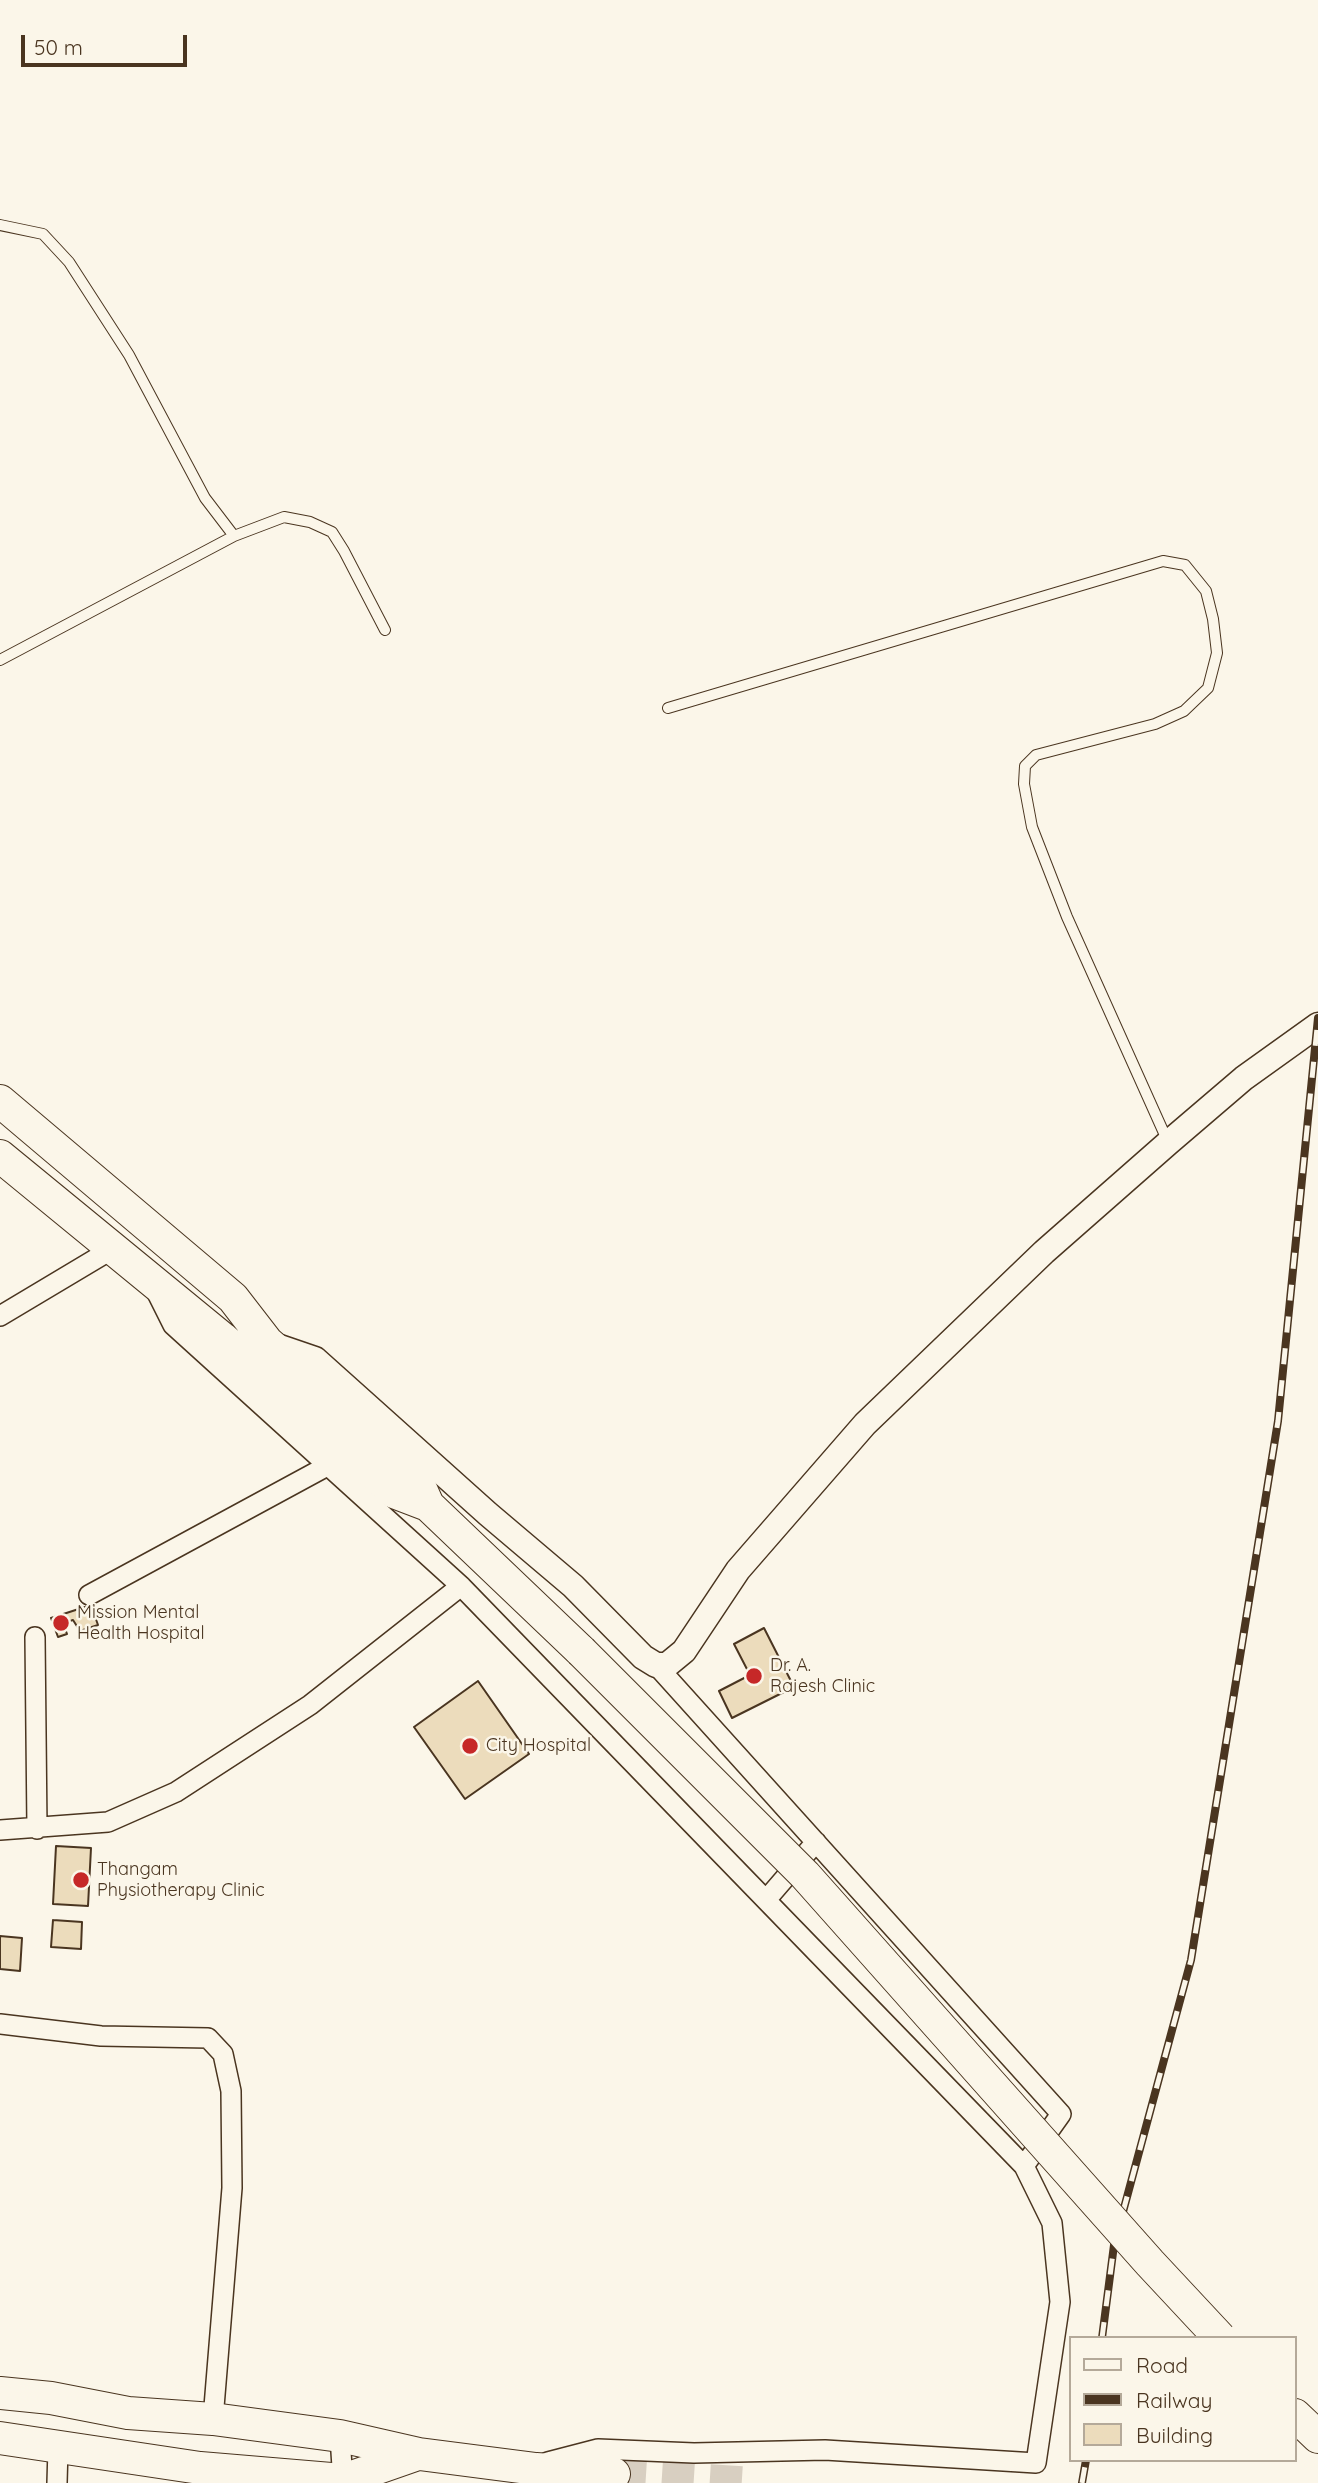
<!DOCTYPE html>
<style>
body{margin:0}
#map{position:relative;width:1318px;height:2483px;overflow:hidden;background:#fbf6e9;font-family:Quicksand,sans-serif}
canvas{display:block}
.legend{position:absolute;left:1069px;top:2336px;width:228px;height:126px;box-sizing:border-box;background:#fbf6e9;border:2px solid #b4a999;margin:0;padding:9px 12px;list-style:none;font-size:21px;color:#4a3520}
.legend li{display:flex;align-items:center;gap:14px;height:35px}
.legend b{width:35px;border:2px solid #b4a999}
.scale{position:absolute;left:21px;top:35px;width:166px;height:32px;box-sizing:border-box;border:4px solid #4a3520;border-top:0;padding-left:9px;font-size:21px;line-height:24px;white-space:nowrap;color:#4a3520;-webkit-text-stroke:5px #fbf6e9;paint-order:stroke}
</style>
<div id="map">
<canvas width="1318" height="2483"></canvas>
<ul class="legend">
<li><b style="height:9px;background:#fbf6e9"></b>Road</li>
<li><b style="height:9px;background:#4a3520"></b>Railway</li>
<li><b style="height:19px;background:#ecdcbc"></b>Building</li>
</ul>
<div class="scale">50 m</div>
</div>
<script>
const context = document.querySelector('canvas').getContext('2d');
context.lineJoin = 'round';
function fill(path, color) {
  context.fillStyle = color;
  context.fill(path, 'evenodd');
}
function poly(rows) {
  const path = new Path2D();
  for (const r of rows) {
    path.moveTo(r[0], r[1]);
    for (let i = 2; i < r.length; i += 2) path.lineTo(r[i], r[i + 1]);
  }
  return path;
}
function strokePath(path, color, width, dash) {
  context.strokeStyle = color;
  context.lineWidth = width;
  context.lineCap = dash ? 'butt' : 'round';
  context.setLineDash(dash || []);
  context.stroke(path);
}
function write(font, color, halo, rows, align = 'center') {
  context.font = font + ' Quicksand,sans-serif';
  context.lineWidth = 5;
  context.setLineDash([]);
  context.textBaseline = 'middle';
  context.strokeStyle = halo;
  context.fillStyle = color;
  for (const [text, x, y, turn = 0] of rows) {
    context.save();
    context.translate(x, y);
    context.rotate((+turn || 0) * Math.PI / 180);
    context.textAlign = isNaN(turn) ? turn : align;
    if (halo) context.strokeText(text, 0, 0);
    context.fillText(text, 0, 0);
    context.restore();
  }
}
const building = poly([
 [91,1605,98,1625,80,1631,73,1620,63,1623,67,1634,58,1637,51,1618,91,1605],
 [764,1628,794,1687,732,1718,719,1691,750,1675,734,1644,764,1628],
 [478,1681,529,1754,465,1799,414,1727,478,1681],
 [56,1846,91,1848,88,1906,53,1904,56,1846],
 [53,1920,82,1922,81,1949,51,1947,53,1920],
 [0,1936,22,1938,20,1971,0,1969,0,1936]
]);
fill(building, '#ecdcbc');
strokePath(building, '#4a3520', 2);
strokePath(poly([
 [614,2474,755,2483]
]), '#d8cfc1', 32, [32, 16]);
const service = poly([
 [0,225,43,234,69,262,129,355,205,498,234,536,284,517,310,522,332,532,344,551,385,630],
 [0,660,234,536],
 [668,708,1163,561,1185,565,1206,591,1213,619,1217,653,1208,688,1184,711,1155,724,1036,755,1025,766,1024,784,1032,827,1067,917,1168,1142]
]);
const minor = poly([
 [0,1316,114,1248],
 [461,1586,1024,2166,1061,2114,656,1665],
 [89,1595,329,1465],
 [35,1637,37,1829],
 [0,1830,108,1822,176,1792,310,1705,461,1586,173,1325,156,1291],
 [766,1900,816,1842],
 [0,2024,101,2036,208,2038,223,2054,231,2091,232,2188,213,2419],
 [340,2436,343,2483],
 [548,2462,598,2449,694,2453,825,2450,1036,2463,1060,2302,1052,2223,1024,2166],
 [57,2483,58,2448]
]);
const tertiary = poly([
 [277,1346,315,1359,488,1514,573,1586,643,1657,656,1665,667,1665,684,1651,738,1570,865,1424,1044,1252,1168,1143,1244,1078,1318,1025]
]);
const primary = poly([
 [0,1101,233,1298,267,1342,412,1469,428,1505,581,1651],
 [0,1156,222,1338,394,1492,428,1505],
 [0,2393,51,2398,128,2413,213,2419,340,2436,419,2454,536,2469,614,2474],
 [1295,2415,1318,2437],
 [0,2438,200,2468,343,2480,418,2454]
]);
strokePath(service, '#4a3520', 12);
strokePath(minor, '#4a3520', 22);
strokePath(tertiary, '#4a3520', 27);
strokePath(primary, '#4a3520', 34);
strokePath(service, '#fbf6e9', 10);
strokePath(minor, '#fbf6e9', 19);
strokePath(tertiary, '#fbf6e9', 24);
strokePath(primary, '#fbf6e9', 32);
const rail = poly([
 [1102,2338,1114,2245,1191,1960,1278,1421,1318,1018],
 [1082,2483,1086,2460]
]);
strokePath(rail, '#4a3520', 8);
strokePath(rail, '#fbf6e9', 5, [16]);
const primaryBridge = poly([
 [581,1651,805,1875,1150,2263,1220,2338]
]);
strokePath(primaryBridge, '#4a3520', 34, []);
strokePath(primaryBridge, '#fbf6e9', 32);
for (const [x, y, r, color] of [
 [61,1623,9,"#c62828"],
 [754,1676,9,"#c62828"],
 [470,1746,9,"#c62828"],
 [81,1880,9,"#c62828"]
]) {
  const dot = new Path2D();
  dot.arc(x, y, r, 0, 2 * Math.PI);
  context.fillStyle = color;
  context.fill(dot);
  strokePath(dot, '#fbf6e9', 2.5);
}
write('18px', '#4a3520', '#fbf6e9', [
 ["Mission Mental",77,1613],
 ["Health Hospital",77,1634],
 ["Dr. A.",770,1666],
 ["Rajesh Clinic",770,1687],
 ["City Hospital",486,1746],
 ["Thangam",97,1870],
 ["Physiotherapy Clinic",97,1891]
], 'left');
</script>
